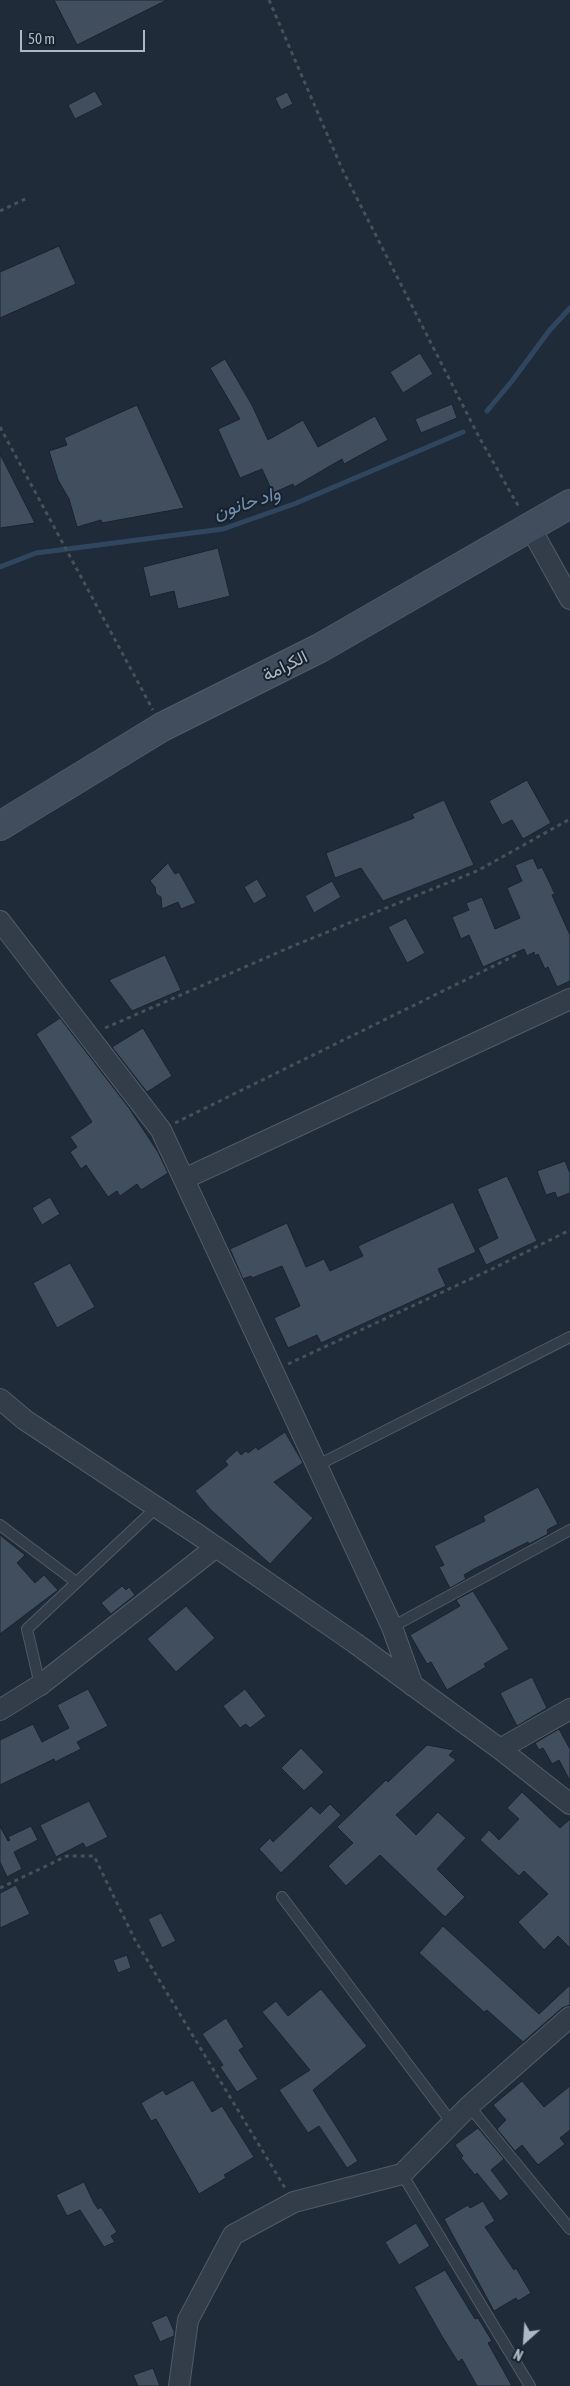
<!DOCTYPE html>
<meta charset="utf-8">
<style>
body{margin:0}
#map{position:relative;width:570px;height:2386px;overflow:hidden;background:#1f2b38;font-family:"Asap Condensed",sans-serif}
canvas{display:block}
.north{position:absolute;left:500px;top:2316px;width:50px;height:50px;-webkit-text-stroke:4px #18222d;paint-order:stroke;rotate:206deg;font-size:14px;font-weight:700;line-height:20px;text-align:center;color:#adb8c6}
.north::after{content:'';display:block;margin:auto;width:18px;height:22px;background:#adb8c6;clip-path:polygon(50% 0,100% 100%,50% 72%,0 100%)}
.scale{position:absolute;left:20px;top:30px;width:125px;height:22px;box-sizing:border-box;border:2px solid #adb8c6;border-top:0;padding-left:6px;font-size:15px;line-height:18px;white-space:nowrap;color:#adb8c6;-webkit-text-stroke:4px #18222d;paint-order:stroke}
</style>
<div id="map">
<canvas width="570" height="2386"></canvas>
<div class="north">N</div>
<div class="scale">50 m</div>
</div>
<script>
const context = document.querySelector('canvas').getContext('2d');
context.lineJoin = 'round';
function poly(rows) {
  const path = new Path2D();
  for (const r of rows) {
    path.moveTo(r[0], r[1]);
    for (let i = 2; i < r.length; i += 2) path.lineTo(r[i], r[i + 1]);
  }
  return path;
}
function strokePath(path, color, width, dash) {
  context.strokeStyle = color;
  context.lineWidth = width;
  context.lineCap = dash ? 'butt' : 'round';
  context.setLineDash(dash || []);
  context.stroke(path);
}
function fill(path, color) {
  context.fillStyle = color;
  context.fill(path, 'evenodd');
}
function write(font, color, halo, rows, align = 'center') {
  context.font = font + ' "Asap Condensed",Vazirmatn,sans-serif';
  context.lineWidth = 4;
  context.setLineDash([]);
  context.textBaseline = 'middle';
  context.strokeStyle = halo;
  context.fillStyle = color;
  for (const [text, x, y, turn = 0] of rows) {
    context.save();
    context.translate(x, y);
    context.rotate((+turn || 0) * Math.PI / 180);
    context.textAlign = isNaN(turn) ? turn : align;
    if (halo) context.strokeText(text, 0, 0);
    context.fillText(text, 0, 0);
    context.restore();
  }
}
strokePath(poly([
 [487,411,512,381,549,331,570,308],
 [0,567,36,553,223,529,294,504,463,432]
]), '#30465f', 5);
const building = poly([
 [54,0,167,0,77,45,54,0],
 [95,91,103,105,75,119,68,105,95,91],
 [287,92,293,104,281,110,275,98,287,92],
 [59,246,76,284,0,318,0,272,59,246],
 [420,353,433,374,403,393,390,372,420,353],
 [225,359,252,405,268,440,303,420,318,447,375,416,388,440,344,464,342,459,294,487,293,484,273,493,262,469,240,478,218,429,240,419,210,368,225,359],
 [452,404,457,418,421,433,415,419,452,404],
 [137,405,184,508,102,523,101,520,77,527,69,499,58,480,49,451,67,445,64,438,137,405],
 [0,454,35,523,0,528,0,454],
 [218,548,230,596,178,609,174,591,150,597,143,567,218,548],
 [527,780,551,823,523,839,512,820,502,825,489,801,527,780],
 [444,800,474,865,383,901,361,868,335,878,326,853,414,818,412,814,444,800],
 [533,858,538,869,542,867,555,894,552,895,570,935,570,981,557,987,548,967,545,969,538,954,535,956,534,952,527,956,524,949,483,967,469,935,461,939,452,917,469,910,466,903,482,897,495,929,520,918,507,888,522,881,515,865,533,858],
 [168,863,175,874,179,872,196,903,181,909,178,902,162,909,161,897,156,894,155,887,150,881,168,863],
 [257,879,267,896,254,904,244,887,257,879],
 [332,881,341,897,314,913,305,896,332,881],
 [406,918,425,953,407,963,388,927,406,918],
 [165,955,181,990,132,1011,109,980,165,955],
 [60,1018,129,1108,158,1152,168,1173,141,1190,137,1184,120,1196,117,1191,108,1197,86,1165,81,1169,70,1152,77,1147,70,1137,92,1122,36,1034,60,1018],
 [143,1028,172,1076,147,1092,112,1047,143,1028],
 [565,1161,570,1173,570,1193,557,1198,555,1192,546,1195,537,1171,565,1161],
 [507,1176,537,1241,486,1265,478,1248,498,1238,477,1189,507,1176],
 [50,1197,60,1214,42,1225,32,1208,50,1197],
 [453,1202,476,1252,438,1269,446,1286,321,1343,317,1335,288,1348,274,1318,300,1306,282,1266,252,1278,251,1276,243,1279,230,1249,287,1223,306,1267,324,1259,330,1271,363,1256,358,1246,453,1202],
 [70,1263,95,1307,57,1328,33,1283,70,1263],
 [285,1432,303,1463,274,1482,313,1518,270,1564,210,1509,195,1491,228,1465,225,1461,237,1450,241,1455,246,1451,248,1453,256,1447,258,1450,285,1432],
 [538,1487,558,1524,547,1530,548,1534,529,1544,528,1542,474,1569,464,1575,466,1579,450,1588,439,1567,444,1565,434,1546,485,1521,483,1516,538,1487],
 [0,1535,25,1555,17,1563,35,1583,44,1575,58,1590,0,1634,0,1535],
 [122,1586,126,1590,129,1587,135,1595,111,1614,101,1603,122,1586],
 [473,1591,509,1649,484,1664,486,1667,447,1690,431,1662,427,1664,410,1635,460,1606,456,1600,473,1591],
 [186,1606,215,1638,176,1672,147,1639,186,1606],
 [532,1677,547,1708,517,1726,500,1693,532,1677],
 [88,1689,108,1726,77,1742,81,1749,55,1762,54,1759,0,1785,0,1740,33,1724,42,1742,69,1728,57,1705,88,1689],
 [245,1689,266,1716,250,1728,246,1724,240,1728,223,1706,245,1689],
 [559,1729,570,1749,570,1781,559,1760,552,1764,543,1748,539,1750,535,1743,559,1729],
 [427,1745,454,1750,449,1755,456,1760,396,1815,416,1835,438,1812,466,1838,437,1869,465,1897,445,1917,380,1855,346,1886,328,1866,353,1843,337,1827,386,1780,388,1782,427,1745],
 [301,1748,324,1772,304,1791,281,1768,301,1748],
 [522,1792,560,1828,570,1819,570,1948,558,1936,544,1950,518,1922,548,1894,524,1871,519,1876,480,1840,489,1830,499,1840,519,1819,507,1808,522,1792],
 [89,1801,108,1837,86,1848,83,1843,56,1857,40,1825,89,1801],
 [330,1804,341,1815,281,1873,259,1849,270,1838,273,1842,311,1806,320,1814,330,1804],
 [0,1826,8,1841,10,1840,8,1837,31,1826,38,1840,14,1852,22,1869,7,1877,0,1862,0,1826],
 [16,1885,30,1914,0,1928,0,1893,16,1885],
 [161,1913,176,1941,162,1948,148,1919,161,1913],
 [443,1926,539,2014,570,1985,570,2005,562,2008,523,2042,487,2010,484,2012,419,1953,443,1926],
 [127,1955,131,1968,118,1973,113,1960,127,1955],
 [321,1989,367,2046,313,2090,358,2161,347,2168,319,2126,308,2133,279,2090,310,2070,262,2012,276,2001,288,2016,321,1989],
 [226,2018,244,2047,239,2050,258,2079,237,2092,220,2067,223,2065,202,2034,226,2018],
 [193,2080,212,2112,222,2106,254,2157,224,2175,226,2178,199,2194,156,2119,151,2121,141,2103,163,2090,166,2095,193,2080],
 [522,2081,544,2107,570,2086,570,2130,560,2138,565,2144,538,2165,522,2145,515,2151,497,2129,506,2120,493,2105,522,2081],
 [478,2128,504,2159,491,2170,509,2194,500,2201,477,2173,475,2175,461,2158,463,2156,455,2145,478,2128],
 [84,2182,94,2203,98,2209,101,2207,117,2232,111,2236,115,2242,104,2247,80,2210,67,2216,56,2195,84,2182],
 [483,2201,495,2221,485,2227,514,2270,516,2268,531,2293,518,2301,516,2298,494,2311,444,2219,468,2205,470,2208,483,2201],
 [416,2223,430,2246,399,2265,385,2242,416,2223],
 [445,2270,475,2319,478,2318,492,2341,488,2343,512,2386,477,2386,462,2359,458,2362,443,2338,414,2287,445,2270],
 [167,2315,174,2331,174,2336,160,2342,151,2322,167,2315],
 [153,2368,160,2386,138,2386,133,2375,153,2368]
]);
fill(building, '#404e5e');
strokePath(building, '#1a242f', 1);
const service = poly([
 [318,1465,570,1337],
 [0,1525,76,1582],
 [392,1627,570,1530],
 [40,1685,27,1629,157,1507],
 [282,1897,452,2123],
 [469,2106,570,2229],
 [402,2174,530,2386]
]);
const minor = poly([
 [530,527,570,599],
 [0,921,161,1130,392,1627,413,1686],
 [184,1179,570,999],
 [0,1399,25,1420,197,1534,355,1643,500,1749,570,1804],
 [39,1686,216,1547],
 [0,1710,40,1685],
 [500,1749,570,1709],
 [179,2386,188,2320,233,2235,294,2202,402,2174,469,2106,570,2017]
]);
const secondary = poly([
 [0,826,162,727,320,648,570,504]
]);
strokePath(service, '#505b67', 12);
strokePath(minor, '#505b67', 22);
strokePath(secondary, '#505b67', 30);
strokePath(poly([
 [269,0,343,171,479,437,520,509],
 [0,211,27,198],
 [0,427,153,710],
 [105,1028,293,946,479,870,570,819],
 [175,1123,516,955],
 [288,1364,494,1268,570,1230],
 [0,1888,67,1856,94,1856,135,1940,285,2188]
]), '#3f5557', 3, [4, 4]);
strokePath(service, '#333d49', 10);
strokePath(minor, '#333d49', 20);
strokePath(secondary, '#414c5c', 28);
write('18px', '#adb8c6', '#18222d', [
 ["الكرامة",285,666,-26]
]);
write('italic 19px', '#748fb0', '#18222d', [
 ["واد حانون",247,503,-18]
]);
</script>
